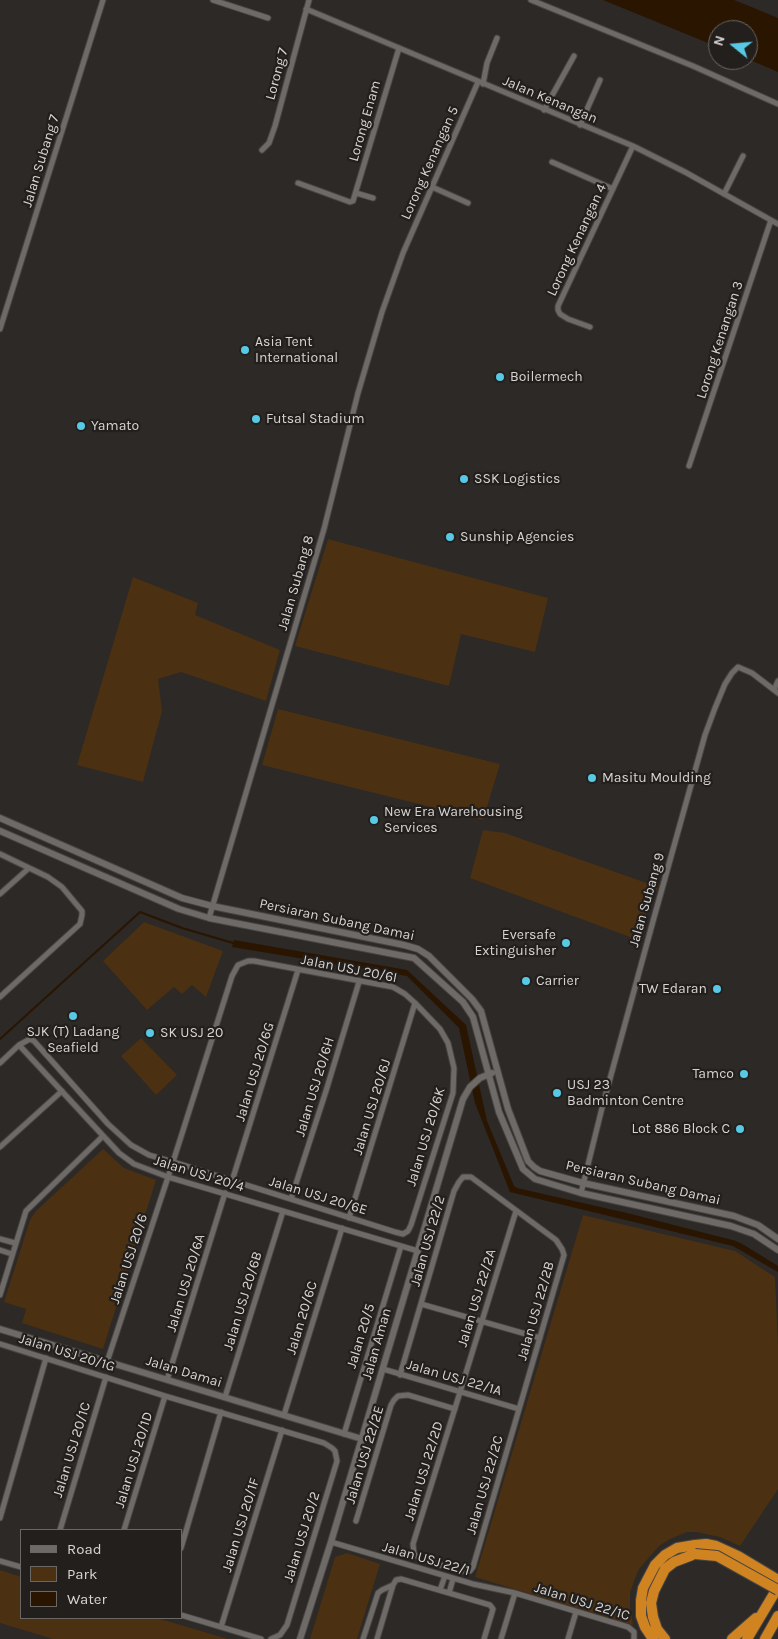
<!DOCTYPE html>
<style>
body{margin:0}
#map{position:relative;width:778px;height:1639px;overflow:hidden;background:#2c2926;font-family:Karla,sans-serif}
canvas{display:block}
.legend{position:absolute;left:20px;top:1529px;width:162px;height:90px;box-sizing:border-box;background:#221f1c;border:1px solid #6a6865;margin:0;padding:6px 9px;list-style:none;font-size:15px;color:#d7d5d3}
.legend li{display:flex;align-items:center;gap:10px;height:25px}
.legend b{width:25px;border:1px solid #6a6865}
.north{position:absolute;left:708px;top:20px;width:50px;height:50px;box-sizing:border-box;background:#221f1c;border:1px solid #6a6865;border-radius:50%;rotate:287deg;font-size:14px;font-weight:700;line-height:20px;text-align:center;color:#d7d5d3}
.north::after{content:'';display:block;margin:auto;width:18px;height:22px;background:#58c9e4;clip-path:polygon(50% 0,100% 100%,50% 72%,0 100%)}
</style>
<div id="map">
<canvas width="778" height="1639"></canvas>
<ul class="legend">
<li><b style="height:6px;background:#6e6a67"></b>Road</li>
<li><b style="height:14px;background:#4b3012"></b>Park</li>
<li><b style="height:14px;background:#2a1500"></b>Water</li>
</ul>
<div class="north">N</div>
</div>
<script>
const context = document.querySelector('canvas').getContext('2d');
context.lineJoin = 'round';
function fill(path, color) {
  context.fillStyle = color;
  context.fill(path, 'evenodd');
}
function poly(rows) {
  const path = new Path2D();
  for (const r of rows) {
    path.moveTo(r[0], r[1]);
    for (let i = 2; i < r.length; i += 2) path.lineTo(r[i], r[i + 1]);
  }
  return path;
}
function strokePath(path, color, width, dash) {
  context.strokeStyle = color;
  context.lineWidth = width;
  context.lineCap = dash ? 'butt' : 'round';
  context.setLineDash(dash || []);
  context.stroke(path);
}
function write(font, color, halo, rows, align = 'center') {
  context.font = font + ' Karla,sans-serif';
  context.lineWidth = 4.5;
  context.setLineDash([]);
  context.textBaseline = 'middle';
  context.strokeStyle = halo;
  context.fillStyle = color;
  for (const [text, x, y, turn = 0] of rows) {
    context.save();
    context.translate(x, y);
    context.rotate((+turn || 0) * Math.PI / 180);
    context.textAlign = isNaN(turn) ? turn : align;
    if (halo) context.strokeText(text, 0, 0);
    context.fillText(text, 0, 0);
    context.restore();
  }
}
fill(poly([
 [328,539,548,598,535,652,461,634,449,686,295,646],
 [133,577,198,603,195,615,280,650,266,701,181,672,158,679,162,711,143,782,77,765],
 [278,709,500,764,483,820,262,765],
 [483,830,505,833,658,887,647,912,638,940,470,878],
 [144,922,223,951,206,997,192,985,182,994,174,987,147,1010,103,961],
 [141,1038,177,1075,156,1095,121,1056],
 [103,1149,124,1168,156,1180,103,1349,22,1323,26,1309,4,1302,30,1220,36,1211],
 [583,1215,735,1251,775,1277,778,1345,778,1489,740,1546,720,1537,696,1532,687,1532,670,1539,659,1546,639,1569,634,1581,630,1593,630,1606,633,1625,475,1577],
 [347,1553,380,1564,357,1639,310,1639,335,1557],
 [0,1570,21,1577,21,1618,157,1618,228,1639,53,1639,0,1623]
]), '#4b3012');
fill(poly([
 [603,0,734,0,749,6,778,18,778,72,748,59,748,30,718,30,718,47],
 [234,940,407,970,466,1025,487,1121,514,1186,517,1188,631,1214,736,1241,744,1245,778,1266,778,1272,733,1246,510,1192,475,1103,459,1028,407,976,232,947]
]), '#2a1500');
strokePath(poly([
 [0,1039,140,912,182,928,233,943]
]), '#2a1500', 2);
const minor = poly([
 [213,0,268,18],
 [531,0,693,66,778,104],
 [306,9,633,146,685,172,778,224],
 [483,84,487,63,497,38],
 [544,110,574,56],
 [580,125,600,80],
 [262,150,269,143,275,126,309,0],
 [552,162,613,189],
 [298,183,350,202,353,201,399,48],
 [432,187,468,203],
 [356,193,373,198],
 [724,194,743,156],
 [590,327,568,319,560,314,558,310,558,306,633,146],
 [0,329,103,0],
 [689,466,771,220],
 [774,690,778,681],
 [0,854,48,877,62,887,82,911,82,915,80,924,0,997],
 [0,894,29,868],
 [209,918,324,529,358,393,382,312,403,253,478,82],
 [19,1045,119,1153,134,1164,168,1177,418,1251],
 [0,1063,19,1045,30,1039,34,1041,108,1124,131,1145,149,1155,173,1162,183,1165,395,1232,403,1234,408,1231,411,1225,453,1093,454,1068,448,1043,440,1029,415,1003,405,994,393,987,254,961,248,961,238,965,232,976,173,1162,107,1362],
 [0,1147,62,1091],
 [232,1181,298,970],
 [581,1193,602,1108,655,914,705,735,715,708,725,684,732,673,738,667,752,673,778,693],
 [291,1199,326,1091,359,982],
 [349,1218,415,1003],
 [0,1239,15,1243],
 [0,1250,12,1254],
 [0,1295,26,1211,103,1136],
 [421,1304,540,1338],
 [0,1344,165,1396,324,1443,332,1448,335,1451,337,1461,287,1625,280,1635,271,1639],
 [383,1369,519,1409],
 [400,1375,454,1191,459,1182,463,1177,471,1177,556,1240,562,1249,564,1255,473,1567,470,1571,460,1571,421,1559,414,1554,413,1544,516,1211],
 [167,1380,225,1193],
 [225,1397,283,1211],
 [284,1415,342,1228],
 [344,1434,401,1246],
 [0,1518,46,1358],
 [356,1521,391,1405,394,1400,398,1396,408,1395,455,1409],
 [60,1530,106,1377],
 [124,1530,165,1396],
 [331,1542,473,1584,515,1593,628,1627,634,1632,634,1639],
 [181,1548,221,1412],
 [0,1561,21,1567],
 [440,1590,445,1576],
 [449,1593,453,1579],
 [181,1615,261,1639],
 [221,1627,282,1430],
 [363,1639,378,1593,382,1590,393,1585,396,1580,401,1579,490,1605,493,1609,484,1639],
 [377,1639,393,1585],
 [501,1639,515,1593],
 [568,1639,576,1612]
]);
const tertiary = poly([
 [0,818,182,898,212,906,404,945,418,949,429,956,472,999,481,1011,508,1109,528,1161,534,1167,540,1171,583,1183,734,1216,758,1225,778,1239],
 [0,831,179,909,209,918,414,958,463,1002,473,1017,499,1112,523,1169,535,1179,581,1193,731,1226,754,1234,778,1250],
 [0,1329,362,1439],
 [300,1639,331,1542,463,1099,470,1087,480,1078,492,1073]
]);
const motorway = poly([
 [653,1639,645,1627,641,1616,641,1600,643,1588,655,1565,665,1555,677,1548,695,1545,706,1544,716,1546,738,1556,778,1580],
 [665,1639,657,1629,653,1617,651,1603,654,1591,665,1569,674,1562,695,1554],
 [732,1639,756,1618],
 [747,1639,778,1587],
 [765,1639,778,1616]
]);
strokePath(minor, '#474442', 7);
strokePath(tertiary, '#474442', 8);
strokePath(motorway, '#474442', 12);
strokePath(minor, '#6e6a67', 5);
strokePath(tertiary, '#6e6a67', 6);
strokePath(motorway, '#d08321', 10);
const motorwayBridge = poly([
 [695,1554,717,1556,778,1590]
]);
strokePath(motorwayBridge, '#474442', 12, []);
strokePath(motorwayBridge, '#d08321', 10);
for (const [x, y, r, color] of [
 [245,350,5,"#58c9e4"],
 [500,377,5,"#58c9e4"],
 [256,419,5,"#58c9e4"],
 [81,426,5,"#58c9e4"],
 [464,479,5,"#58c9e4"],
 [450,537,5,"#58c9e4"],
 [592,778,5,"#58c9e4"],
 [374,820,5,"#58c9e4"],
 [566,943,5,"#58c9e4"],
 [526,981,5,"#58c9e4"],
 [717,989,5,"#58c9e4"],
 [73,1016,5,"#58c9e4"],
 [150,1033,5,"#58c9e4"],
 [744,1074,5,"#58c9e4"],
 [557,1093,5,"#58c9e4"],
 [740,1129,5,"#58c9e4"]
]) {
  const dot = new Path2D();
  dot.arc(x, y, r, 0, 2 * Math.PI);
  context.fillStyle = color;
  context.fill(dot);
  strokePath(dot, '#221f1c', 2);
}
write('14px', '#d7d5d3', '#221f1c', [
 ["Lorong 7",277,74,-75],
 ["Jalan Kenangan",550,100,23],
 ["Lorong Enam",365,121,-74],
 ["Jalan Subang 7",41,161,-73],
 ["Lorong Kenangan 5",430,163,-66],
 ["Lorong Kenangan 4",577,240,-65],
 ["Lorong Kenangan 3",720,340,-72],
 ["Jalan Subang 8",296,583,-74],
 ["Jalan Subang 9",647,900,-74],
 ["Persiaran Subang Damai",337,920,12],
 ["Jalan USJ 20/6I",349,969,11],
 ["Jalan USJ 20/6G",255,1072,-73],
 ["Jalan USJ 20/6H",315,1087,-73],
 ["Jalan USJ 20/6J",372,1107,-73],
 ["Jalan USJ 20/6K",426,1137,-73],
 ["Jalan USJ 20/4",199,1174,17],
 ["Persiaran Subang Damai",643,1183,13],
 ["Jalan USJ 20/6E",318,1196,17],
 ["Jalan USJ 22/2",428,1241,-74],
 ["Jalan USJ 20/6",129,1259,-72],
 ["Jalan USJ 20/6A",186,1283,-73],
 ["Jalan USJ 22/2A",477,1298,-73],
 ["Jalan USJ 20/6B",243,1301,-73],
 ["Jalan USJ 22/2B",536,1311,-74],
 ["Jalan 20/6C",302,1318,-73],
 ["Jalan 20/5",361,1336,-73],
 ["Jalan Aman",377,1344,-74],
 ["Jalan USJ 20/1G",67,1353,17],
 ["Jalan Damai",184,1372,17],
 ["Jalan USJ 22/1A",454,1378,16],
 ["Jalan USJ 20/1C",72,1450,-73],
 ["Jalan USJ 22/2E",365,1455,-73],
 ["Jalan USJ 20/1D",134,1460,-73],
 ["Jalan USJ 22/2D",424,1471,-73],
 ["Jalan USJ 22/2C",485,1485,-74],
 ["Jalan USJ 20/1F",241,1525,-73],
 ["Jalan USJ 20/2",302,1537,-73],
 ["Jalan USJ 22/1",426,1559,16],
 ["Jalan USJ 22/1C",582,1602,17]
]);
write('14px', '#d7d5d3', '#221f1c', [
 ["Asia Tent",255,342],
 ["International",255,358],
 ["Boilermech",510,377],
 ["Futsal Stadium",266,419],
 ["Yamato",91,426],
 ["SSK Logistics",474,479],
 ["Sunship Agencies",460,537],
 ["Masitu Moulding",602,778],
 ["New Era Warehousing",384,812],
 ["Services",384,828],
 ["Eversafe",556,935,"right"],
 ["Extinguisher",556,951,"right"],
 ["Carrier",536,981],
 ["TW Edaran",707,989,"right"],
 ["SJK (T) Ladang",73,1032,"center"],
 ["Seafield",73,1048,"center"],
 ["SK USJ 20",160,1033],
 ["Tamco",734,1074,"right"],
 ["USJ 23",567,1085],
 ["Badminton Centre",567,1101],
 ["Lot 886 Block C",730,1129,"right"]
], 'left');
</script>
